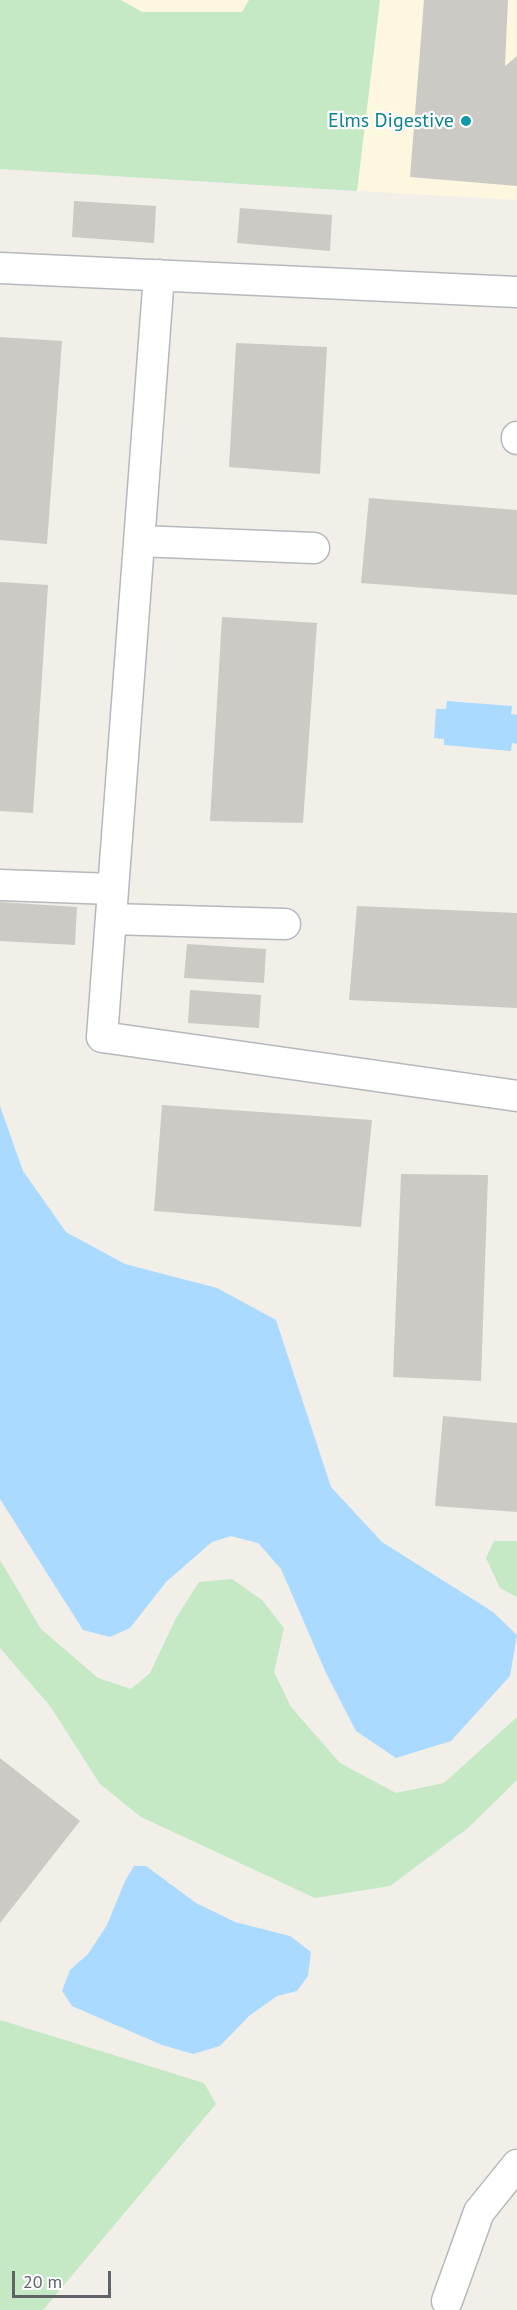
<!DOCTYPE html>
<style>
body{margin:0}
#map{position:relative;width:517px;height:2310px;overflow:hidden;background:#f1efe8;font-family:"PT Sans",sans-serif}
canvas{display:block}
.scale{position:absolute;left:12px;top:2271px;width:99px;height:27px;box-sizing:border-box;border:3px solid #5f6368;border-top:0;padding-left:8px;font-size:18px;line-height:21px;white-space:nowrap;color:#5f6368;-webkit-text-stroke:4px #fff;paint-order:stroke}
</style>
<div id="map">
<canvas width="517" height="2310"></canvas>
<div class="scale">20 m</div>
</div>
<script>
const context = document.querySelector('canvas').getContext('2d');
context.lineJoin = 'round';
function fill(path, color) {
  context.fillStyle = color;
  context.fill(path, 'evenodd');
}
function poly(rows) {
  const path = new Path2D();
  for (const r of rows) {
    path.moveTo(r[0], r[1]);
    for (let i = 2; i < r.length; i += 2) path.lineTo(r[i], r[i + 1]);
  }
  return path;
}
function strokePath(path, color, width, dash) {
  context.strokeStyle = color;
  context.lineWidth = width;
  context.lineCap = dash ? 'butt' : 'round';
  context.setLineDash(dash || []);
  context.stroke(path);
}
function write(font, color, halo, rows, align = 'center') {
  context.font = font + ' "PT Sans",sans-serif';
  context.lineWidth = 4.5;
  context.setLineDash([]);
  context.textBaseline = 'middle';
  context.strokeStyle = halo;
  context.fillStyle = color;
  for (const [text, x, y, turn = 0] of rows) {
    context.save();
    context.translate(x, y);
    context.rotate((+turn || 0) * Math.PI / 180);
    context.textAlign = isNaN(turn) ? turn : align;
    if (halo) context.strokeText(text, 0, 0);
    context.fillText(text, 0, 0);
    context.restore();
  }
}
fill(poly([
 [121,0,249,0,242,12,142,12],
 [380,0,517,0,517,200,357,191]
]), '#fef7e0');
fill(poly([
 [0,0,121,0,142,12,242,12,249,0,380,0,357,191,0,169],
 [494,1541,517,1541,517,1597,500,1588,486,1558],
 [0,1560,41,1629,98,1678,131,1689,150,1673,176,1618,199,1582,232,1579,262,1600,284,1628,274,1672,291,1707,340,1763,396,1793,444,1783,517,1717,517,1780,468,1828,390,1886,315,1898,141,1817,100,1784,50,1706,0,1648],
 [0,2020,204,2083,216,2104,43,2310,0,2310]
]), '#c5e8c5');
fill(poly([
 [447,701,512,706,511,714,517,715,517,744,512,743,511,751,444,745,444,739,434,738,436,709,446,709],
 [0,1106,23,1171,66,1232,125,1264,217,1288,276,1320,331,1487,382,1542,493,1612,517,1635,510,1676,451,1741,396,1758,356,1731,326,1673,281,1569,258,1543,231,1536,212,1542,166,1582,130,1628,110,1637,83,1630,0,1499],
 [134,1866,146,1866,196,1903,235,1922,290,1936,311,1952,308,1976,297,1991,277,1996,249,2016,220,2046,193,2054,162,2045,72,2006,62,1991,70,1970,88,1954,107,1925,125,1881]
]), '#aadaff');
fill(poly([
 [424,0,508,0,505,66,517,56,517,186,410,177],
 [74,201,156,206,154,243,72,237],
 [240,208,332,215,330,251,237,243],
 [0,337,62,341,47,544,0,540],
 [236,343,327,347,320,474,229,467],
 [369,498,517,510,517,595,361,583],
 [0,582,48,585,33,813,0,811],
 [222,617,317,623,303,823,210,821],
 [0,902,77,907,75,945,0,941],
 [357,906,517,913,517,1008,349,1000],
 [187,944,266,949,264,983,184,978],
 [190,990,261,995,259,1028,188,1023],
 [162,1105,372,1120,361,1227,154,1211],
 [401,1174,488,1175,481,1381,393,1377],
 [443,1416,517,1423,517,1512,435,1506],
 [0,1758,80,1821,0,1923]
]), '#cccac5');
const minor = poly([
 [0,268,517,292],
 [159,275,102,1037,517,1096],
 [517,439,517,437],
 [139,541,314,548],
 [0,885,113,889],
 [111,919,285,924],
 [447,2301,479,2212,517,2165]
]);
strokePath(minor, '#b5b8bc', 33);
strokePath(minor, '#fff', 30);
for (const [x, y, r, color] of [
 [466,121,6,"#0f9aa8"]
]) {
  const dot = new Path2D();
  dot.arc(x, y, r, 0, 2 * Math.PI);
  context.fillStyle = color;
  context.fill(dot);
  strokePath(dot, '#fff', 2);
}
write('20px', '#0d838f', '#fff', [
 ["Elms Digestive",454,121]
], 'right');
</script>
